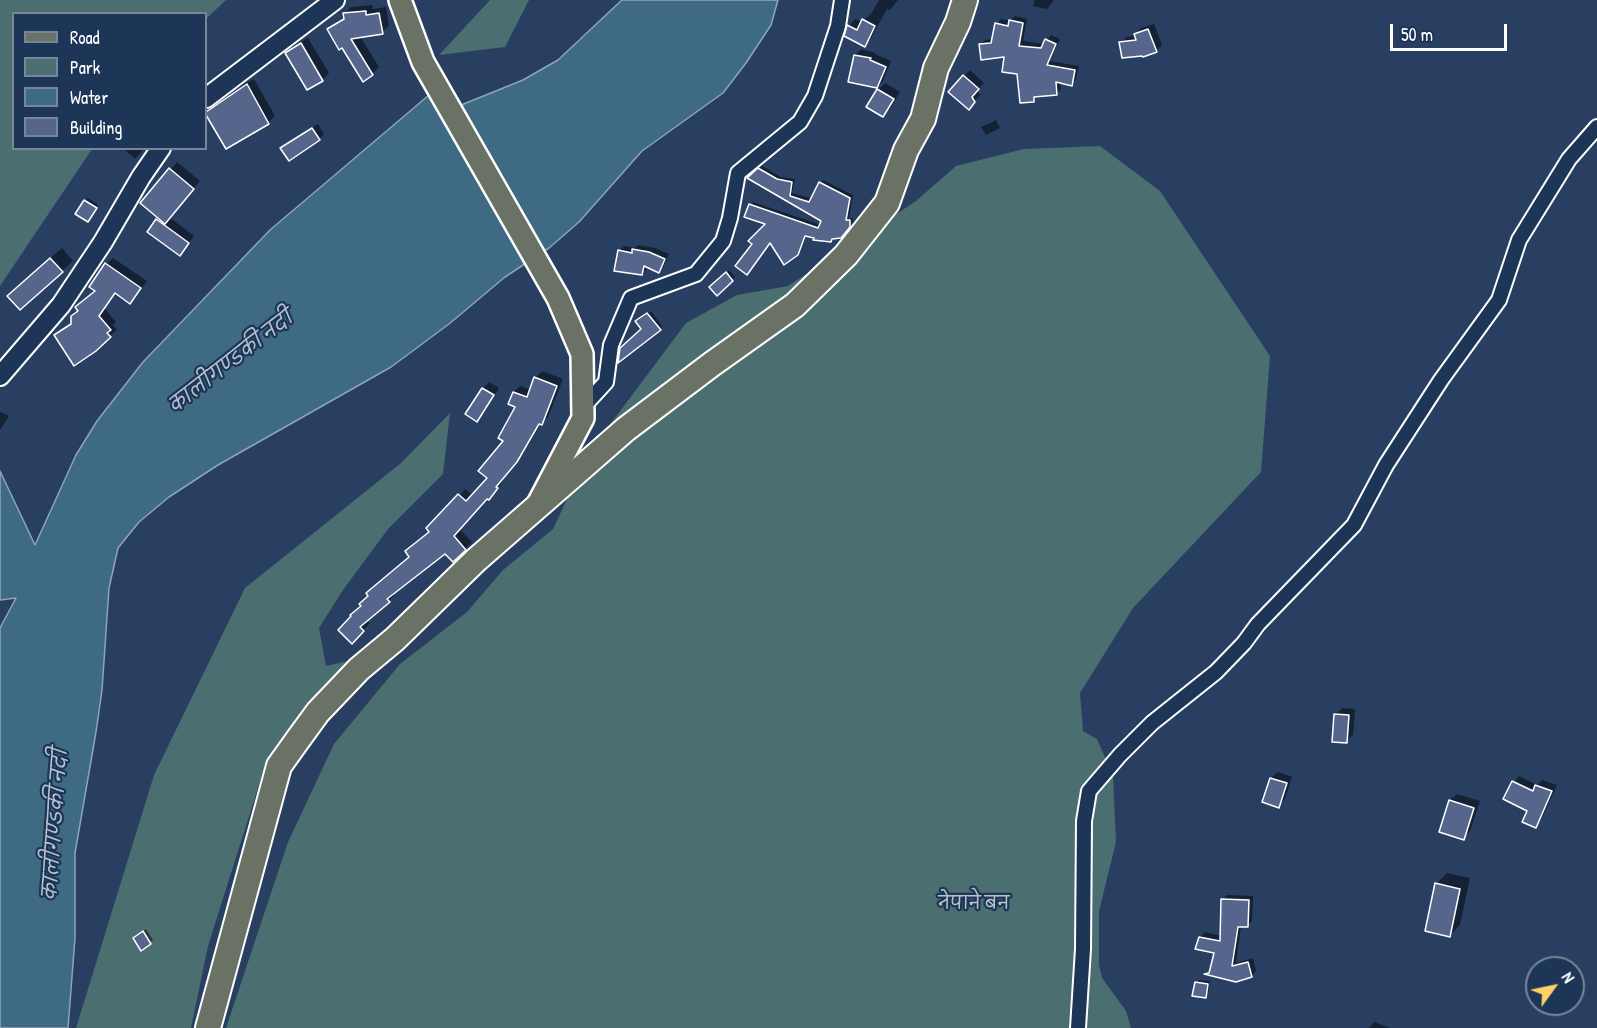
<!DOCTYPE html>
<meta charset="utf-8">
<style>
body{margin:0}
#map{position:relative;width:1597px;height:1028px;overflow:hidden;background:#283f62;font-family:"Patrick Hand",sans-serif}
canvas{display:block}
.legend{position:absolute;left:12px;top:12px;width:195px;height:138px;box-sizing:border-box;background:#1d3557;border:2px solid #77869a;margin:0;padding:8px 10px;list-style:none;font-size:18px;color:#fff}
.legend li{display:flex;align-items:center;gap:12px;height:30px}
.legend b{width:30px;border:2px solid #77869a}
.north{position:absolute;left:1525px;top:956px;width:60px;height:60px;box-sizing:border-box;background:#1d3557;border:2px solid #77869a;border-radius:50%;rotate:57deg;font-size:16px;font-weight:700;line-height:24px;text-align:center;color:#fff}
.north::after{content:'';display:block;margin:auto;width:21px;height:27px;background:#ffd166;clip-path:polygon(50% 0,100% 100%,50% 72%,0 100%)}
.scale{position:absolute;left:1390px;top:24px;width:117px;height:27px;box-sizing:border-box;border:3px solid #fff;border-top:0;padding-left:8px;font-size:18px;line-height:21px;white-space:nowrap;color:#fff;-webkit-text-stroke:4px #1d3557;paint-order:stroke}
</style>
<div id="map">
<canvas width="1597" height="1028"></canvas>
<ul class="legend">
<li><b style="height:8px;background:#6a7266"></b>Road</li>
<li><b style="height:16px;background:#4b6e70"></b>Park</li>
<li><b style="height:16px;background:#3f6a84"></b>Water</li>
<li><b style="height:16px;background:#55658c"></b>Building</li>
</ul>
<div class="north">N</div>
<div class="scale">50 m</div>
</div>
<script>
const context = document.querySelector('canvas').getContext('2d');
context.lineJoin = 'round';
function fill(path, color) {
  context.fillStyle = color;
  context.fill(path, 'evenodd');
}
function poly(rows) {
  const path = new Path2D();
  for (const r of rows) {
    path.moveTo(r[0], r[1]);
    for (let i = 2; i < r.length; i += 2) path.lineTo(r[i], r[i + 1]);
  }
  return path;
}
function strokePath(path, color, width, dash) {
  context.strokeStyle = color;
  context.lineWidth = width;
  context.lineCap = dash ? 'butt' : 'round';
  context.setLineDash(dash || []);
  context.stroke(path);
}
function write(font, color, halo, rows, align = 'center') {
  context.font = font + ' "Patrick Hand","Playpen Sans Deva",sans-serif';
  context.lineWidth = 4.5;
  context.setLineDash([]);
  context.textBaseline = 'middle';
  context.strokeStyle = halo;
  context.fillStyle = color;
  for (const [text, x, y, turn = 0] of rows) {
    context.save();
    context.translate(x, y);
    context.rotate((+turn || 0) * Math.PI / 180);
    context.textAlign = isNaN(turn) ? turn : align;
    if (halo) context.strokeText(text, 0, 0);
    context.fillText(text, 0, 0);
    context.restore();
  }
}
fill(poly([
 [0,0,226,0,206,19,206,14,14,14,14,148,92,149,0,286],
 [490,0,529,0,505,47,439,55],
 [1100,146,1160,191,1270,356,1261,472,1133,608,1080,693,1083,731,1097,739,1113,776,1116,842,1099,911,1099,965,1102,978,1126,1011,1131,1028,226,1028,288,842,334,744,400,664,467,612,503,570,553,529,588,454,686,323,737,295,788,286,916,201,956,166,1024,149],
 [450,413,443,474,388,529,343,590,319,628,326,666,357,659,309,702,264,769,208,946,191,1028,76,1028,154,775,245,588,401,463]
]), '#4b6e70');
const water = poly([
 [622,0,778,0,771,25,746,63,723,93,642,151,579,222,549,248,505,277,449,324,391,367,218,465,169,497,139,522,118,548,109,588,102,690,96,732,75,853,75,938,68,1028,0,1028,0,628,16,598,0,600,0,471,35,545,76,455,97,421,143,362,270,230,429,95,437,106,439,114,523,80,558,60,622,0]
]);
fill(water, '#3f6a84');
strokePath(water, '#8ca6b5', 1.5);
fill(poly([
 [879,0,898,0,890,10,887,9,871,38,865,45,846,36,849,26,855,19,862,22,871,14],
 [1034,0,1054,0,1047,9,1033,6],
 [372,5,373,9,386,7,389,26,382,32,360,36,379,67,372,74,343,46,329,29,345,17,344,14,351,7],
 [1015,16,1027,19,1023,41,1044,44,1051,35,1060,39,1050,61,1079,66,1076,79,1071,84,1060,82,1061,89,1056,94,1038,95,1034,100,1019,73,1006,56,980,45,985,40,993,39,997,24,1001,19,1010,21],
 [1154,24,1162,45,1156,51,1121,42,1127,37,1136,35,1141,28],
 [308,38,329,73,323,79,308,88,287,53,293,46],
 [861,49,876,53,875,54,891,61,883,81,877,87,855,55],
 [970,70,984,83,977,90,980,95,969,108,964,76],
 [254,79,275,116,268,123,226,147,206,113,213,106,236,92,242,85],
 [885,83,900,92,890,109,883,115,878,90],
 [996,120,1000,128,986,135,981,127],
 [318,124,324,134,319,139,282,148],
 [123,148,145,148,135,159],
 [177,162,200,181,169,217,194,236,186,247,157,220,160,218,142,203],
 [762,166,781,177,795,179,792,193,813,199,823,180,853,195,849,218,853,218,853,222,844,233,830,241,807,235,801,250,797,254,750,205,753,202,821,225,823,221,753,173],
 [88,198,98,205,91,217,85,201],
 [638,245,655,248,669,254,664,266,659,271,647,265,647,269,642,274,619,251,624,246,635,248],
 [62,248,73,261,62,271,19,285],
 [113,258,147,281,130,302,116,292,104,308,116,322,113,325,117,330,74,364,56,336,73,322,79,310,96,290,107,264],
 [729,270,735,277,717,293,711,287],
 [651,311,662,326,660,329,643,329,640,318],
 [542,371,563,379,548,417,541,424,523,454,501,480,503,481,495,492,489,498,487,497,459,529,472,542,453,560,445,552,393,592,395,595,366,620,370,623,352,642,362,605,411,557,407,551,430,531,465,489,473,495,489,477,505,440,517,406,514,392,520,386,531,390,536,377],
 [489,382,499,388,484,413,477,420,483,388],
 [1,412,9,416,0,430,0,413],
 [1342,708,1355,709,1353,735,1346,741,1336,714],
 [1278,772,1292,777,1285,799,1278,806,1271,778],
 [1519,776,1537,785,1542,780,1557,785,1541,820,1535,826,1528,810,1505,798,1514,782],
 [1457,794,1480,801,1470,831,1463,838,1450,800],
 [1447,873,1470,878,1460,925,1450,935,1436,884],
 [1227,895,1253,896,1252,921,1247,926,1241,926,1236,963,1253,958,1256,971,1252,976,1236,980,1207,973,1210,970,1216,952,1200,937,1205,932,1222,936,1222,900],
 [146,929,153,940,142,948,138,935],
 [1199,980,1210,981,1208,993,1205,996,1196,983],
 [1374,1022,1390,1028,1369,1028]
]), '#0007');
const building = poly([
 [366,11,366,15,379,13,383,34,351,39,373,75,363,82,342,48,339,50,327,29,344,19,343,13,366,11],
 [862,19,875,26,865,47,844,36,847,25,857,30,862,19],
 [1009,20,1023,23,1019,46,1041,48,1045,39,1056,44,1047,65,1075,70,1072,86,1056,82,1057,95,1034,97,1034,102,1020,103,1017,74,1002,72,1004,57,981,60,979,44,991,43,995,23,1008,26,1009,20],
 [1148,29,1157,52,1143,57,1142,56,1122,58,1119,42,1136,40,1134,34,1148,29],
 [301,43,323,81,307,90,285,53,301,43],
 [854,55,871,58,870,60,886,67,877,88,848,82,854,55],
 [963,75,979,89,972,97,975,102,969,110,948,92,963,75],
 [247,84,269,124,226,149,206,115,206,112,247,84],
 [877,89,894,99,883,117,866,107,877,89],
 [312,128,320,140,289,161,280,148,312,128],
 [169,168,194,189,165,224,140,203,169,168],
 [758,168,777,179,792,182,790,196,809,202,819,182,850,198,846,220,850,220,850,227,841,238,832,239,831,242,813,240,814,238,805,236,798,255,784,265,770,243,747,275,735,266,752,244,748,241,765,224,744,217,749,204,818,228,821,221,747,178,758,168],
 [84,200,97,208,88,222,75,214,84,200],
 [156,219,189,243,180,256,147,232,156,219],
 [632,249,649,252,665,259,659,273,644,266,642,275,614,271,618,250,632,253,632,249],
 [50,258,63,272,20,310,7,296,50,258],
 [105,263,141,288,130,304,115,293,99,316,111,330,107,333,111,337,96,351,74,366,54,335,71,324,71,316,78,311,75,307,95,291,89,287,105,263],
 [726,272,733,281,717,296,709,287,726,272],
 [647,313,661,330,618,363,620,348,641,329,635,321,647,313],
 [534,377,557,386,542,425,539,424,517,462,496,487,498,488,489,500,487,499,454,536,466,550,453,562,445,554,387,599,390,602,360,627,364,631,352,644,338,630,351,616,350,615,361,606,359,604,368,596,366,593,409,557,405,551,429,532,426,528,458,494,466,501,487,478,478,471,503,441,498,438,515,407,508,404,513,392,527,397,534,377],
 [482,388,494,395,477,422,465,414,482,388],
 [1334,714,1349,715,1347,743,1332,742,1334,714],
 [1270,778,1287,783,1279,808,1262,802,1270,778],
 [1512,781,1533,791,1535,785,1552,791,1536,828,1522,822,1527,811,1503,799,1512,781],
 [1449,800,1474,808,1464,840,1439,832,1449,800],
 [1435,883,1460,889,1450,937,1425,931,1435,883],
 [1221,899,1249,900,1248,927,1238,927,1232,966,1248,962,1252,977,1236,982,1204,974,1209,973,1214,953,1195,949,1199,937,1220,941,1221,899],
 [143,931,151,944,141,951,133,938,143,931],
 [1195,982,1208,984,1206,998,1192,996,1195,982]
]);
fill(building, '#55658c');
strokePath(building, '#fff', 1.5);
const street = poly([
 [583,407,606,382,611,345,631,298,696,274,723,241,730,218,738,173,800,122,815,96,838,26,842,0],
 [1078,1028,1083,949,1084,821,1089,791,1120,755,1152,723,1216,672,1244,643,1258,624,1354,525,1386,465,1441,380,1499,300,1519,240,1569,159,1597,127]
]);
const secondary = poly([
 [206,98,335,0],
 [0,376,61,305,103,242,141,177,161,148]
]);
const primary = poly([
 [400,0,423,62,558,298,582,354,583,418,539,502]
]);
const highway = poly([
 [208,1028,279,766,299,738,318,712,359,669,395,639,476,560,626,429,712,364,795,305,846,255,887,203,906,150,923,119,936,68,958,22,965,0]
]);
strokePath(street, '#fff', 18);
strokePath(secondary, '#fff', 22);
strokePath(primary, '#fff', 26);
strokePath(highway, '#fff', 28);
strokePath(street, '#1d3557', 14);
strokePath(secondary, '#1d3557', 18);
strokePath(primary, '#6a7266', 21);
strokePath(highway, '#6a7266', 24);
write('18px', '#b7c5c6', '#1d3557', [
 ["नेपाने बन",974,904]
]);
write('italic 20px', '#b2c3ce', '#1d3557', [
 ["कालीगण्डकी नदी",231,363,-38],
 ["कालीगण्डकी नदी",56,825,-86]
]);
</script>
